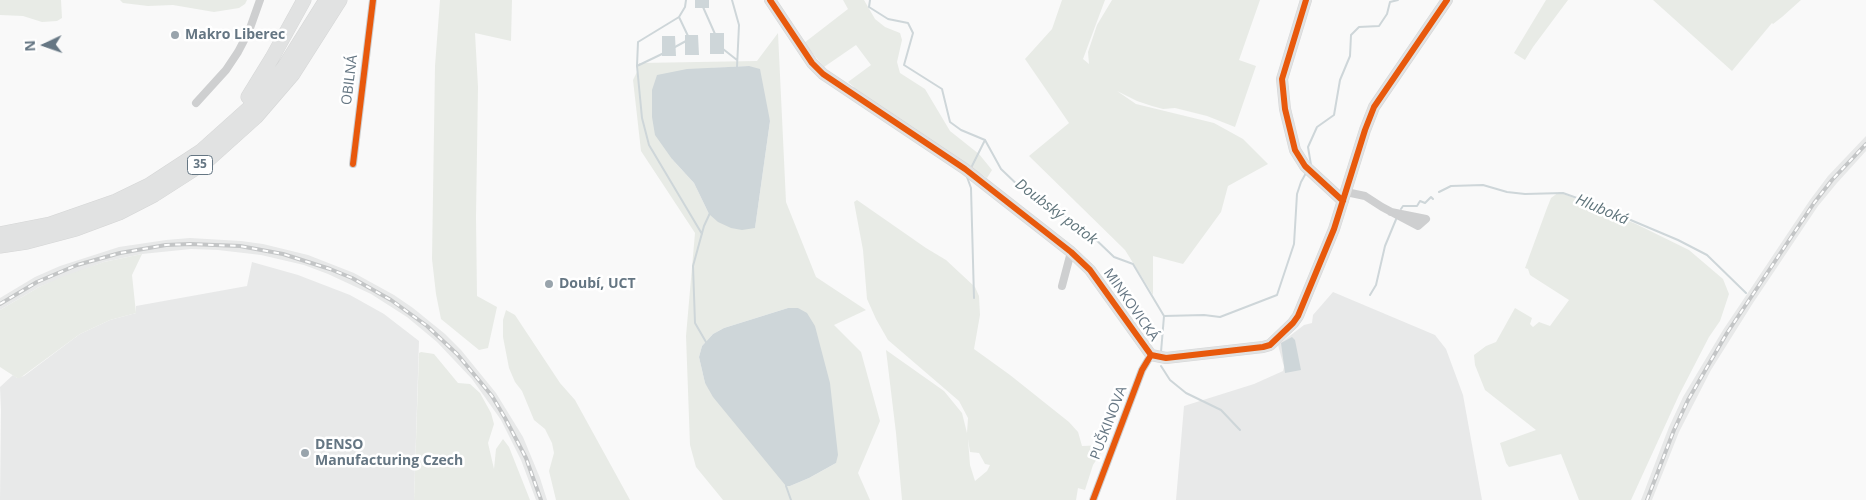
<!DOCTYPE html>
<meta charset="utf-8">
<style>
body{margin:0}
#map{position:relative;width:1866px;height:500px;overflow:hidden;background:#f9f9f9;font-family:"Open Sans",sans-serif}
canvas{display:block}
.north{position:absolute;left:20px;top:20px;width:50px;height:50px;-webkit-text-stroke:4px #fff;paint-order:stroke;rotate:267deg;font-size:14px;font-weight:700;line-height:20px;text-align:center;color:#657683}
.north::after{content:'';display:block;margin:auto;width:18px;height:22px;background:#657683;clip-path:polygon(50% 0,100% 100%,50% 72%,0 100%)}
</style>
<div id="map">
<canvas width="1866" height="500"></canvas>
<div class="north">N</div>
</div>
<script>
const context = document.querySelector('canvas').getContext('2d');
context.lineJoin = 'round';
function fill(path, color) {
  context.fillStyle = color;
  context.fill(path, 'evenodd');
}
function poly(rows) {
  const path = new Path2D();
  for (const r of rows) {
    path.moveTo(r[0], r[1]);
    for (let i = 2; i < r.length; i += 2) path.lineTo(r[i], r[i + 1]);
  }
  return path;
}
function strokePath(path, color, width, dash) {
  context.strokeStyle = color;
  context.lineWidth = width;
  context.lineCap = dash ? 'butt' : 'round';
  context.setLineDash(dash || []);
  context.stroke(path);
}
function write(font, color, halo, rows, align = 'center') {
  context.font = font + ' "Open Sans",sans-serif';
  context.lineWidth = 5;
  context.setLineDash([]);
  context.textBaseline = 'middle';
  context.strokeStyle = halo;
  context.fillStyle = color;
  for (const [text, x, y, turn = 0] of rows) {
    context.save();
    context.translate(x, y);
    context.rotate((+turn || 0) * Math.PI / 180);
    context.textAlign = isNaN(turn) ? turn : align;
    if (halo) context.strokeText(text, 0, 0);
    context.fillText(text, 0, 0);
    context.restore();
  }
}
fill(poly([
 [1866,136,1866,151,1837,183,1818,206,1753,303,1711,370,1679,432,1652,500,1641,500,1669,427,1683,397,1723,330,1810,200,1828,176],
 [190,238,241,241,263,244,308,255,354,273,394,295,413,308,445,334,461,350,496,393,523,437,540,478,547,500,536,500,521,460,501,420,472,379,437,342,407,317,371,294,328,274,304,265,261,255,218,250,191,249,142,254,104,262,39,287,0,310,0,298,35,277,60,266,119,247,166,240],
 [252,262,298,275,350,295,384,314,419,341,414,500,0,500,1,410,0,387,13,375,17,378,24,376,80,334,110,320,136,313,136,306,247,286],
 [1333,292,1435,335,1446,349,1463,395,1482,500,1176,500,1184,406,1254,384,1283,371,1284,367,1278,345,1304,325,1312,323,1313,315]
]), '#e8e9e9');
fill(poly([
 [0,0,61,0,62,18,57,21,42,22,23,16,0,15],
 [120,0,247,0,245,4,239,8,214,12,173,5,148,6,123,3],
 [440,0,512,0,511,41,475,33,478,87,476,217,477,296,497,307,488,348,479,350,441,319,436,294,432,259,435,66],
 [843,0,864,0,875,19,885,27,900,33,902,40,897,62,900,73,925,89,950,131,979,154,992,170,987,178,854,91,854,87,848,82,871,65,856,45,824,67,804,43,848,9],
 [1062,0,1105,0,1083,59,1089,64,1088,52,1097,25,1112,0,1260,0,1239,60,1256,66,1235,127,1207,116,1175,108,1163,109,1152,106,1137,101,1117,91,1136,104,1214,123,1243,139,1268,164,1228,186,1221,212,1183,264,1153,256,1153,295,1125,250,1029,156,1069,123,1025,59,1052,29],
 [1546,0,1568,0,1533,47,1525,60,1514,53],
 [1653,0,1801,0,1782,17,1773,24,1772,23,1732,71],
 [778,33,786,202,816,277,866,310,834,325,861,352,880,421,858,473,870,500,723,500,696,467,690,445,686,336,695,233,641,151,633,80,637,72,639,63,757,61],
 [749,66,770,121,755,228,709,214,694,183,672,159,712,68],
 [788,308,798,308,836,463,809,478,790,486,705,383,699,357,702,346,713,334,724,328],
 [1559,192,1636,224,1689,250,1723,279,1729,294,1720,321,1709,337,1679,395,1631,500,1579,500,1561,454,1509,467,1506,463,1500,443,1536,430,1485,390,1475,365,1474,355,1486,346,1496,342,1515,308,1532,318,1530,324,1533,327,1539,322,1550,326,1569,300,1533,277,1530,275,1528,269,1525,268,1547,208,1551,198],
 [857,200,926,248,946,260,975,287,979,296,980,315,974,349,1010,375,1069,422,1078,432,1082,446,1106,445,1093,465,1085,490,1078,488,1076,500,902,500,896,433,886,350,944,391,962,413,967,433,968,418,959,401,888,340,876,319,867,299,863,250,854,202],
 [968,439,970,452,979,453,985,464,990,465,987,471,975,481,970,465],
 [142,254,132,275,136,313,110,320,80,334,20,378,17,378,0,367,0,310,39,287,64,276,104,262],
 [506,310,515,315,560,383,575,400,630,500,556,500,549,471,554,453,552,443,545,429,534,420,522,391,515,382,509,368,503,337,503,320],
 [421,352,434,354,458,383,470,384,480,393,491,413,494,424,488,443,494,469,496,449,503,439,509,447,530,500,414,500,419,353]
]), '#e8ebe6');
fill(poly([
 [695,0,709,0,709,8,695,8],
 [724,33,724,54,710,54,710,33],
 [685,35,698,35,699,55,685,55],
 [662,36,675,36,676,56,662,56],
 [749,66,760,69,770,121,755,228,742,230,731,228,718,222,709,214,694,183,672,159,655,135,652,117,652,90,657,75,687,69],
 [788,308,798,308,807,313,815,326,830,383,838,455,836,463,809,478,790,486,786,486,713,397,705,383,699,357,702,346,713,334,724,328],
 [1292,337,1295,340,1301,370,1285,373,1281,343]
]), '#ced6d9');
strokePath(poly([
 [686,0,685,7,679,17,638,42,637,66,642,118,649,145,702,234],
 [732,0,739,25,737,67],
 [870,0,869,7,888,19,908,23,913,33,904,65,942,89,950,122,961,130,985,140,1001,169,1025,192,1047,203,1090,234,1114,257,1133,264,1164,316,1204,315,1220,317,1277,295,1294,244,1297,194,1301,182,1306,173],
 [703,7,715,34],
 [679,17,688,36],
 [675,47,686,41],
 [723,49,737,60],
 [637,66,664,53],
 [1311,165,1308,147,1317,127,1334,115,1340,80,1350,56,1351,35,1359,27,1379,26,1387,14,1390,2,1398,0],
 [972,166,985,140],
 [967,177,971,188,974,298],
 [1439,192,1451,186,1483,185,1507,192,1525,194,1563,193,1588,202,1678,240,1707,255,1746,293],
 [1401,209,1403,206,1417,206,1420,201,1425,203,1431,197,1433,199],
 [1370,295,1376,285,1385,246,1397,217],
 [706,342,695,323,693,266,704,226,710,213],
 [1161,352,1164,316],
 [1161,366,1170,380,1186,393,1221,410,1240,430],
 [786,486,791,500]
]), '#ced6d9', 2);
const secondary = poly([
 [770,0,812,63,823,74,965,169,1071,252,1090,270,1151,355,1166,358,1263,347,1270,345,1293,323,1298,316,1334,229,1365,130,1374,107,1447,0],
 [1306,0,1282,79,1285,109,1295,150,1305,166,1343,201]
]);
const highway = poly([
 [248,97,272,58,304,0],
 [0,234,50,224,116,201,149,185,201,151,249,108,284,67,326,0],
 [0,246,27,242,76,229,119,213,154,195,207,161,256,117,293,74,340,0]
]);
strokePath(secondary, '#d5d6d7', 12);
strokePath(highway, '#d5d6d6', 15);
strokePath(poly([
 [196,103,226,70,238,52,249,31,260,0],
 [353,164,373,0],
 [1346,192,1365,196,1382,207,1418,226,1426,219,1391,212],
 [1062,286,1071,252],
 [1093,500,1142,370,1151,355]
]), '#cecfd0', 8);
strokePath(secondary, '#e1e2e2', 11);
strokePath(highway, '#e1e2e2', 14);
const rail = poly([
 [0,304,37,282,77,265,120,253,166,245,190,244,240,246,283,254,330,269,352,278,391,300,427,326,457,354,492,396,505,418,526,458,541,500],
 [1647,500,1674,430,1688,400,1727,333,1814,203,1832,180,1866,144]
]);
strokePath(rail, '#c3c5c6', 4);
strokePath(rail, '#fff', 2, [5.5]);
strokePath(poly([
 [770,0,812,63,823,74,965,169,1071,252,1090,270,1151,355,1166,358,1263,347,1270,345,1293,323,1298,316,1334,229,1365,130,1374,107,1447,0],
 [1306,0,1282,79,1285,109,1295,150,1305,166,1343,201],
 [353,164,373,0],
 [1093,500,1142,370,1151,355]
]), '#e8590c', 6);
for (const [x, y, r, color] of [
 [175,35,5,"#99a4ac"],
 [549,284,5,"#99a4ac"],
 [305,453,5,"#99a4ac"]
]) {
  const dot = new Path2D();
  dot.arc(x, y, r, 0, 2 * Math.PI);
  context.fillStyle = color;
  context.fill(dot);
  strokePath(dot, '#fff', 2);
}
for (const [x, y, w] of [
 [200,165,25]
]) {
  const box = new Path2D();
  box.roundRect(x - w / 2, y - 9.5, w, 19, 4);
  context.fillStyle = '#fff';
  context.fill(box);
  strokePath(box, '#657683', 1);
}
write('bold 12px', '#657683', null, [
 ["35",200,165]
]);
write('bold 14px', '#657683', '#fff', [
 ["Makro Liberec",185,35],
 ["Doubí, UCT",559,284],
 ["DENSO",315,445],
 ["Manufacturing Czech",315,461]
], 'left');
write('14px', '#657683', '#fff', [
 ["OBILNÁ",350,80,-83],
 ["MINKOVICKÁ",1131,305,55],
 ["PUŠKINOVA",1109,423,-69]
]);
write('italic 15px', '#60757c', '#fff', [
 ["Hluboká",1602,210,23],
 ["Doubský potok",1056,212,37]
]);
</script>
